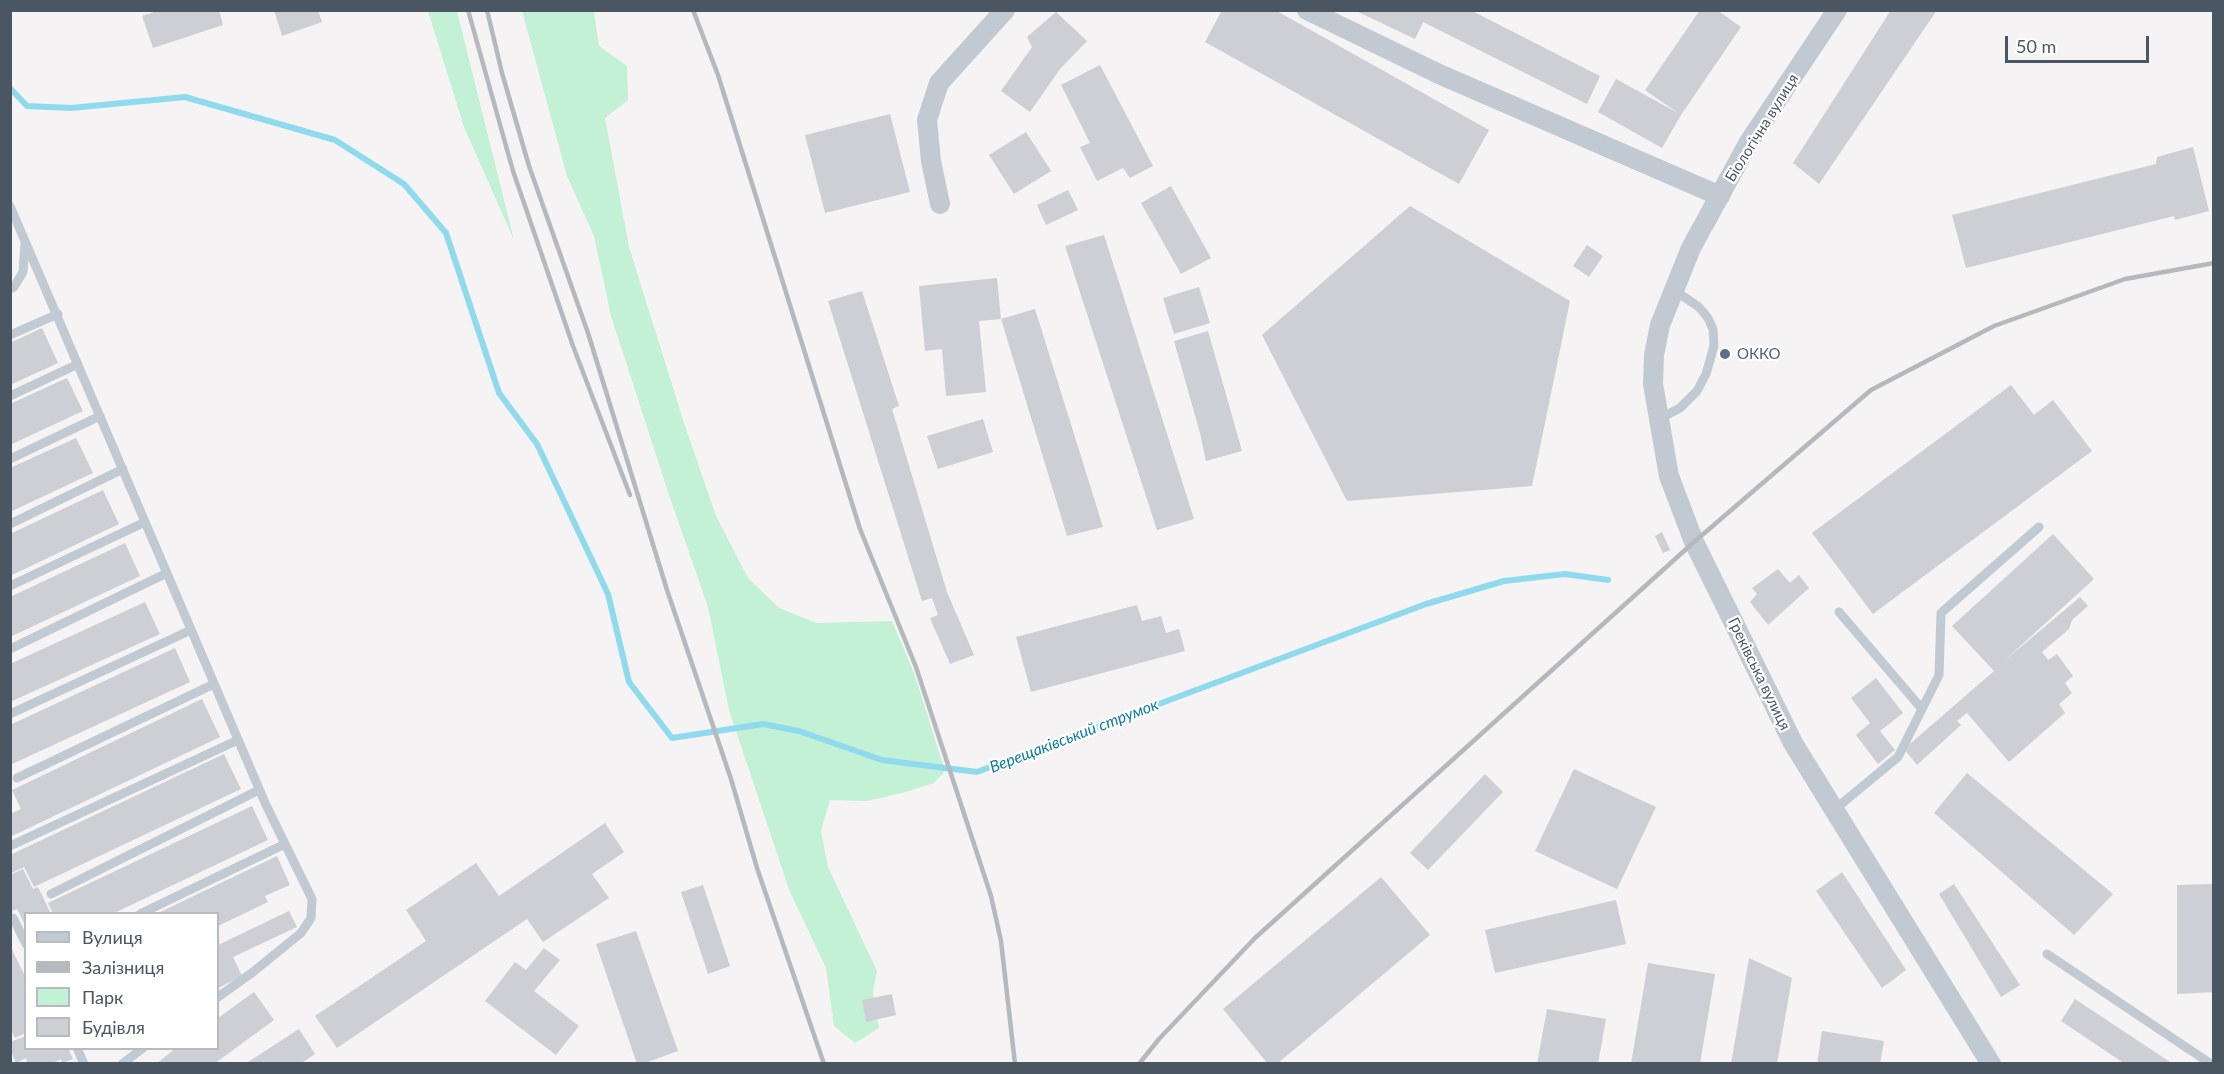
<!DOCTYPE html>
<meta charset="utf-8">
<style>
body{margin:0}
#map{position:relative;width:2224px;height:1074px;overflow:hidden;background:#f5f3f3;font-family:Lato,sans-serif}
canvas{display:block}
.frame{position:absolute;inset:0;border:12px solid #4a5661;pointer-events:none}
.legend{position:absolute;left:24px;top:912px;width:195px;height:138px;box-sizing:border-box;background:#fff;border:2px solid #b7bbc0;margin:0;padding:8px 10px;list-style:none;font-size:18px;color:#4a5661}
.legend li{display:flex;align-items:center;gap:12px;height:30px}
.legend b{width:30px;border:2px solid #b7bbc0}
.scale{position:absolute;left:2005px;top:36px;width:144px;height:27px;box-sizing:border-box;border:3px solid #4a5661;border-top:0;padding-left:8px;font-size:18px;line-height:21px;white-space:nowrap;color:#4a5661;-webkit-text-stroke:4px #fff;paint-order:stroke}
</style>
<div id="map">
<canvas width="2224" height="1074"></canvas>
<div class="frame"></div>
<ul class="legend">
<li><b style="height:8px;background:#c1cad2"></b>Вулиця</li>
<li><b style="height:8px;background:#b5b8bd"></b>Залізниця</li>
<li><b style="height:16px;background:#c3f1d5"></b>Парк</li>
<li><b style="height:16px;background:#cdcfd5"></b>Будівля</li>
</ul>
<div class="scale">50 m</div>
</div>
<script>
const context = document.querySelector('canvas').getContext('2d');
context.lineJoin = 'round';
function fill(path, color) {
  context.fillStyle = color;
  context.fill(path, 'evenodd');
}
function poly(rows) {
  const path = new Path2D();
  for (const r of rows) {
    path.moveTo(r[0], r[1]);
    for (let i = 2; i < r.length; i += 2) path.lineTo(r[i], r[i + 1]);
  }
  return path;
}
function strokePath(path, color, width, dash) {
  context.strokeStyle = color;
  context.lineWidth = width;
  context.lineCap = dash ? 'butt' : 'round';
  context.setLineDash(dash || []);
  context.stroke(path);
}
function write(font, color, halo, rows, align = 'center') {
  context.font = font + ' Lato,sans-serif';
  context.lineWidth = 4.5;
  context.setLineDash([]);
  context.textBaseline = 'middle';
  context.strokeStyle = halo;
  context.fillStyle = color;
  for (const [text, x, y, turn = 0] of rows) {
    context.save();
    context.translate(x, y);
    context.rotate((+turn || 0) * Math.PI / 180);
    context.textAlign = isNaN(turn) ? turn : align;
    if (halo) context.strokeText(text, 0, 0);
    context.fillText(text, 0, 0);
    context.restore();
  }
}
fill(poly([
 [428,11,457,11,514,240,464,127],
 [522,11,594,11,599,46,627,66,628,100,605,118,629,247,684,423,716,516,748,578,779,608,816,623,892,621,914,673,945,771,934,783,902,793,867,801,830,800,821,831,828,867,877,971,873,992,879,1028,855,1043,834,1026,826,968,790,892,729,710,708,607,670,498,611,316,594,236,567,176]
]), '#c3f1d5');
strokePath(poly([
 [10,88,27,106,71,108,185,97,335,140,404,184,446,233,499,393,537,444,608,594,629,682,672,738,763,724,799,731,882,760,977,772,1426,604,1504,581,1565,574,1608,580]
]), '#90daee', 6);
fill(poly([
 [160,10,219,10,223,25,153,48,142,16],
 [274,10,318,10,322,22,282,36],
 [1222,10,1275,10,1489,130,1459,184,1205,42],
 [1354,10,1470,10,1600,76,1587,104,1423,22,1415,39],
 [1700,10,1717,10,1741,27,1681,115,1662,148,1598,112,1616,79,1678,113,1645,90],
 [1891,10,1937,10,1819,184,1793,163],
 [1056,12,1087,41,1060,69,1030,112,1001,91,1032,47,1027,37],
 [1100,65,1153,166,1130,178,1123,168,1097,181,1080,147,1090,143,1061,85],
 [890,114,910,192,825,213,805,135],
 [1026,132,1051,171,1014,194,989,155],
 [2193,147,2209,211,2175,220,2174,216,1966,268,1952,215,2156,164,2157,157],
 [1171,186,1211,258,1181,274,1141,203],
 [1068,190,1078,210,1046,225,1037,205],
 [1410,206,1570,301,1532,486,1347,501,1262,335],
 [1104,235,1194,519,1157,530,1065,246],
 [1587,245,1603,256,1589,277,1573,266],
 [997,278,1001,319,979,321,986,392,946,396,942,349,925,351,919,286],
 [1199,287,1210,323,1174,334,1163,298],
 [862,291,899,406,892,409,947,592,974,655,950,664,930,618,938,615,932,598,922,601,828,301],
 [1035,309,1103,527,1067,536,1001,319],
 [42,328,58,363,10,385,10,343],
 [1208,331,1242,451,1206,461,1200,433,1174,341],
 [67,378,83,411,10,445,10,404],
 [2011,385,2034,415,2053,400,2092,451,1873,614,1812,533],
 [983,419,993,452,938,469,927,436],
 [76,438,93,473,10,512,10,468],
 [103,490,119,524,10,576,10,534],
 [1662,532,1670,550,1663,553,1655,536],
 [2053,534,2094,579,2004,661,2080,597,2088,606,2072,620,2069,629,2042,652,2048,660,2057,654,2073,676,2065,683,2072,693,2059,704,2065,713,2009,762,1967,713,1957,721,1961,725,1917,765,1904,749,1994,671,1952,626],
 [125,543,140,576,10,637,10,597],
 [1778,569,1790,583,1799,575,1809,588,1768,625,1750,602,1757,594,1752,588],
 [145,602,160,634,10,702,10,664],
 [1137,605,1142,621,1161,616,1166,633,1179,629,1185,651,1031,692,1016,637],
 [175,648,190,682,10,765,10,725],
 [1876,678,1903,713,1880,731,1895,750,1878,764,1856,735,1870,723,1851,698],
 [202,699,220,737,10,837,10,814,21,809,12,790],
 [224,754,241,789,34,887,24,867,10,874,10,855],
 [1574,769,1656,807,1617,889,1535,851],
 [1967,773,2113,894,2074,935,1934,813],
 [1485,774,1503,792,1428,870,1410,853],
 [252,806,268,840,112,914,53,914,48,903],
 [605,823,624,852,592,874,609,898,543,942,527,919,337,1048,315,1016,426,941,406,910,476,863,499,896],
 [277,856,290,885,265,896,268,902,218,926,218,914,156,914],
 [23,869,33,889,38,887,51,914,26,914,26,927,17,909,10,912,10,875],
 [1842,872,1906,970,1882,988,1816,891],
 [1381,877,1430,935,1277,1064,1268,1064,1223,1009],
 [1954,884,2020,985,2001,997,1939,894],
 [2214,884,2214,992,2177,994,2177,885],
 [703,885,730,966,708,974,681,892],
 [1616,900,1626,944,1495,973,1485,930],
 [289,911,297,927,233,957,242,976,218,988,218,945],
 [636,931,678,1051,642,1064,637,1064,596,944],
 [10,946,26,978,26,1033,15,1038,10,1028],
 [544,948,560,960,534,991,579,1026,556,1055,485,1001,515,962,526,970],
 [1749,958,1792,978,1777,1064,1731,1064],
 [1648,963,1715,974,1700,1064,1631,1064],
 [254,992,274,1020,214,1064,156,1064,176,1048,218,1048,218,1018],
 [892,994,896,1015,866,1022,862,1000],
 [2075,999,2173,1064,2125,1064,2061,1021],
 [1547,1009,1606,1019,1598,1064,1537,1064],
 [299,1029,315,1054,300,1064,245,1064],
 [1822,1031,1884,1041,1880,1064,1817,1064],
 [26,1036,26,1048,68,1048,73,1059,62,1063,61,1059,51,1064,28,1064,26,1058,16,1063,10,1049,10,1042]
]), '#cdcfd5');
strokePath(poly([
 [10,206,266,805,312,899,311,918,301,933,253,972,218,997],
 [10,289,14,287,23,272,25,243],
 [10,335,58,314],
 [10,396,78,364],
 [1659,419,1680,408,1697,391,1706,374,1714,346,1713,329,1708,318,1699,307,1674,290],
 [10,459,100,416],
 [10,524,123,469],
 [10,586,145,522],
 [1839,612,1922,709],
 [10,649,167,573],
 [10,714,191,630],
 [17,778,214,684],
 [1834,810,1898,757,1939,675,1941,613,2039,527],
 [10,846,238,740],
 [51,894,259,790],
 [140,914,285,844],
 [13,918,26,944],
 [2047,954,2211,1064],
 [77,1048,84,1064],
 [122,1064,143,1048]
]), '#c1cad2', 9);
strokePath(poly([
 [1307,10,1439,74,1720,196],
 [1837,10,1749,142,1691,248,1660,325,1654,355,1653,384,1669,476,1694,542,1793,743,1991,1064],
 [940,204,931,161,927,120,939,83,1005,10]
]), '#c1cad2', 20);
strokePath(poly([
 [468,10,513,171,573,346,630,495],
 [487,10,502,73,529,166,588,333,667,590,731,779,757,868,824,1064],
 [693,10,718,75,860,529,916,667,991,896,1001,941,1015,1064],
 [1139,1064,1159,1039,1255,938,1694,542,1871,390,1994,326,2125,279,2214,263]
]), '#b5b8bd', 4.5);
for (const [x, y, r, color] of [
 [1725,354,6,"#5c6f8a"]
]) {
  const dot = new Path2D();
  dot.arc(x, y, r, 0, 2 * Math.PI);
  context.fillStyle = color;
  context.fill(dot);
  strokePath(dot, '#fff', 2);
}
write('15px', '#4a5661', '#fff', [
 ["Біологічна вулиця",1762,128,-58],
 ["Греківська вулиця",1759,674,64]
]);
write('15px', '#4e5e75', '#fff', [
 ["ОККО",1737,354]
], 'left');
write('italic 16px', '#0c7c9b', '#fff', [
 ["Верещаківський струмок",1074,736,-21]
]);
</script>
